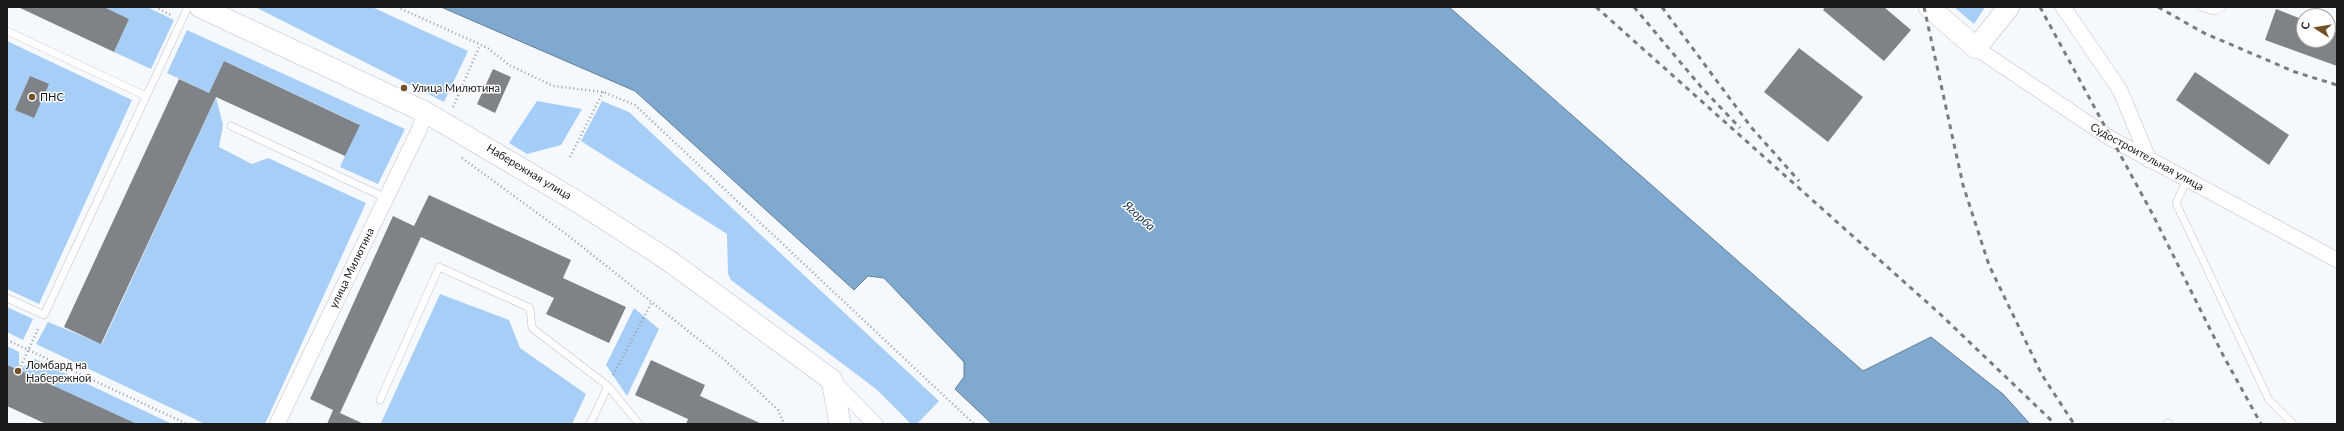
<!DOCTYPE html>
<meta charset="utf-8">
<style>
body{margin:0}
#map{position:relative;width:2344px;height:431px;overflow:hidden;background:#f5f9fe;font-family:Lato,sans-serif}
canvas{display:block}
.frame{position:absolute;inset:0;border:8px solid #191a1c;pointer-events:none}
.north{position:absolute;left:2296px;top:8px;width:40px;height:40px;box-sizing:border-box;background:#fff;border:1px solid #a3a3a4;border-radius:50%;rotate:282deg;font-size:11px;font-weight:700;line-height:16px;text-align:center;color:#191a1c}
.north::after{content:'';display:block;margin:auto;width:14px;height:18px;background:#735129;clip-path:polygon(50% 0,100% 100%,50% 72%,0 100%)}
</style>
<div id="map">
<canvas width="2344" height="431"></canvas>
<div class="frame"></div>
<div class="north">С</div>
</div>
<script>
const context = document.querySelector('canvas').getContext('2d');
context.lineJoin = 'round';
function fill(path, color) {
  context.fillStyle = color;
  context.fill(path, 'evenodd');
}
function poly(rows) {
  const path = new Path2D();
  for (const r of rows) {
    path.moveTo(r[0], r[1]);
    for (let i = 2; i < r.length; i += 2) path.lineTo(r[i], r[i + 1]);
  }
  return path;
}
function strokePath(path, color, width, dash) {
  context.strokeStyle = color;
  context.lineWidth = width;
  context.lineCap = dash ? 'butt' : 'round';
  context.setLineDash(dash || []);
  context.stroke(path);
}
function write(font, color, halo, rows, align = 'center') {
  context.font = font + ' Lato,sans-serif';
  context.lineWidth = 3;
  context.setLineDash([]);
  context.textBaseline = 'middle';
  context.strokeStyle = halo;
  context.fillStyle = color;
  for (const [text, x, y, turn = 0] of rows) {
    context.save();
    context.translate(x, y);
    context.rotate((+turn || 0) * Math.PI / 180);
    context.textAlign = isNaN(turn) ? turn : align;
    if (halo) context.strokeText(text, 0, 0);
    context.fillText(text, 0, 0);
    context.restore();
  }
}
fill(poly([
 [104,7,147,7,174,20,151,69,114,52,129,19],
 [255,7,372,7,468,51,444,102],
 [1954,7,1985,7,1974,24],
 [187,30,405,129,378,184,340,167,359,124,224,61,209,93,167,73],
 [7,41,132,100,39,304,7,289],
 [216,97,223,125,219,147,252,164,268,158,366,203,265,424,205,424,36,344,48,322,102,344],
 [602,101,629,112,939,401,917,424,911,424,876,389,731,280,728,274,727,234,581,141],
 [440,294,509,320,520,348,586,394,572,424,381,423],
 [7,307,33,319,23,340,7,332],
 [634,308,659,329,627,396,606,365],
 [7,346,19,352,19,370,35,359,172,424,137,424,7,365]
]), '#a6cef6');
fill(poly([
 [537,101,582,109,561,145,527,154,509,143]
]), '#a4cef7');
const water = poly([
 [441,7,1449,7,1863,371,1931,337,2003,394,2030,424,992,424,955,389,964,377,964,362,884,278,868,276,854,290,635,91,441,7]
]);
fill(water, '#80a9d0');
strokePath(water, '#617e9a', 1);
fill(poly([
 [18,7,104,7,129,19,114,52],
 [1825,7,1884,7,1911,30,1884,61,1823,10],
 [2276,9,2304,20,2304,40,2328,40,2328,29,2337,32,2337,66,2265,40],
 [1799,48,1863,97,1828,142,1764,92],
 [224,61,360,125,345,156,216,97,101,344,64,327,179,79,209,93],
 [493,69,511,77,495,113,477,104],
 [2195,72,2289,135,2269,165,2176,100],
 [30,76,49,84,34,118,15,110],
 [429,195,571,260,563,278,626,307,609,343,546,314,554,298,421,237,340,413,364,424,327,424,333,410,310,399,393,216,414,226],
 [651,360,705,385,700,396,762,424,686,424,688,419,635,395],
 [7,365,19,370,137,424,46,424,7,406]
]), '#7f8387');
const service = poly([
 [2201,7,2214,11,2222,7],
 [7,31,146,96],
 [231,126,386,198],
 [2187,180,2176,203,2269,400,2293,424],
 [7,298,44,315,188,7],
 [380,400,439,267,530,308,532,328,608,386],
 [2168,423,2169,424],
 [590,424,608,386,639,424]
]);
const minor = poly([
 [2063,7,2120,90,2149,160],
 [1976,48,2110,138,2337,260],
 [832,380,875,424],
 [277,424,419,130,425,112]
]);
const secondary = poly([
 [200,7,425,112,578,202,668,260,832,380,840,424],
 [1929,7,1976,48,2009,7]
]);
strokePath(service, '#bec2c6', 8);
strokePath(minor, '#bec2c6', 16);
strokePath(secondary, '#bec2c6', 22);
strokePath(poly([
 [155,7,171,15],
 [397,7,488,48,509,65,553,86,603,92,635,105,974,424],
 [453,107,480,45],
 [570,157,603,92],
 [462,158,570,237,727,362,778,410,784,424],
 [7,340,187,424],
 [19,370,39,327],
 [613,375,652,302]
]), '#9c9ea2', 2.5, [1, 3]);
strokePath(service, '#fff', 7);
strokePath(minor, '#fff', 15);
strokePath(secondary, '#fff', 21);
strokePath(poly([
 [1596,7,1939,313,2055,424],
 [1634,7,1702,88,1740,128],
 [1662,7,1751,127,1799,181],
 [1924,7,1963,185,1989,265,2042,375,2074,424],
 [2040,7,2153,215,2224,357,2261,424],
 [2158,7,2204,33,2295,72,2337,85]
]), '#7a7c80', 3, [5, 5]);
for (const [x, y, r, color] of [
 [404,88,4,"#735129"],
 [32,97,4,"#735129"],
 [18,371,4,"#735129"]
]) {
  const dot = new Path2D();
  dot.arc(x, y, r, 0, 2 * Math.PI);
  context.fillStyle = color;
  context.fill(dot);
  strokePath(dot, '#fff', 1.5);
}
write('11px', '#191a1c', '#fff', [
 ["Улица Милютина",412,88],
 ["ПНС",40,97],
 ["Ломбард на",26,365],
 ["Набережной",26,378]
], 'left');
write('11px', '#191a1c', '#fff', [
 ["Судостроительная улица",2147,157,29],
 ["Набережная улица",529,172,31],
 ["улица Милютина",352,268,-64]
]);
write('italic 12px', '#0e2d48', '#fff', [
 ["Ягорба",1139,216,42]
]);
</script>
